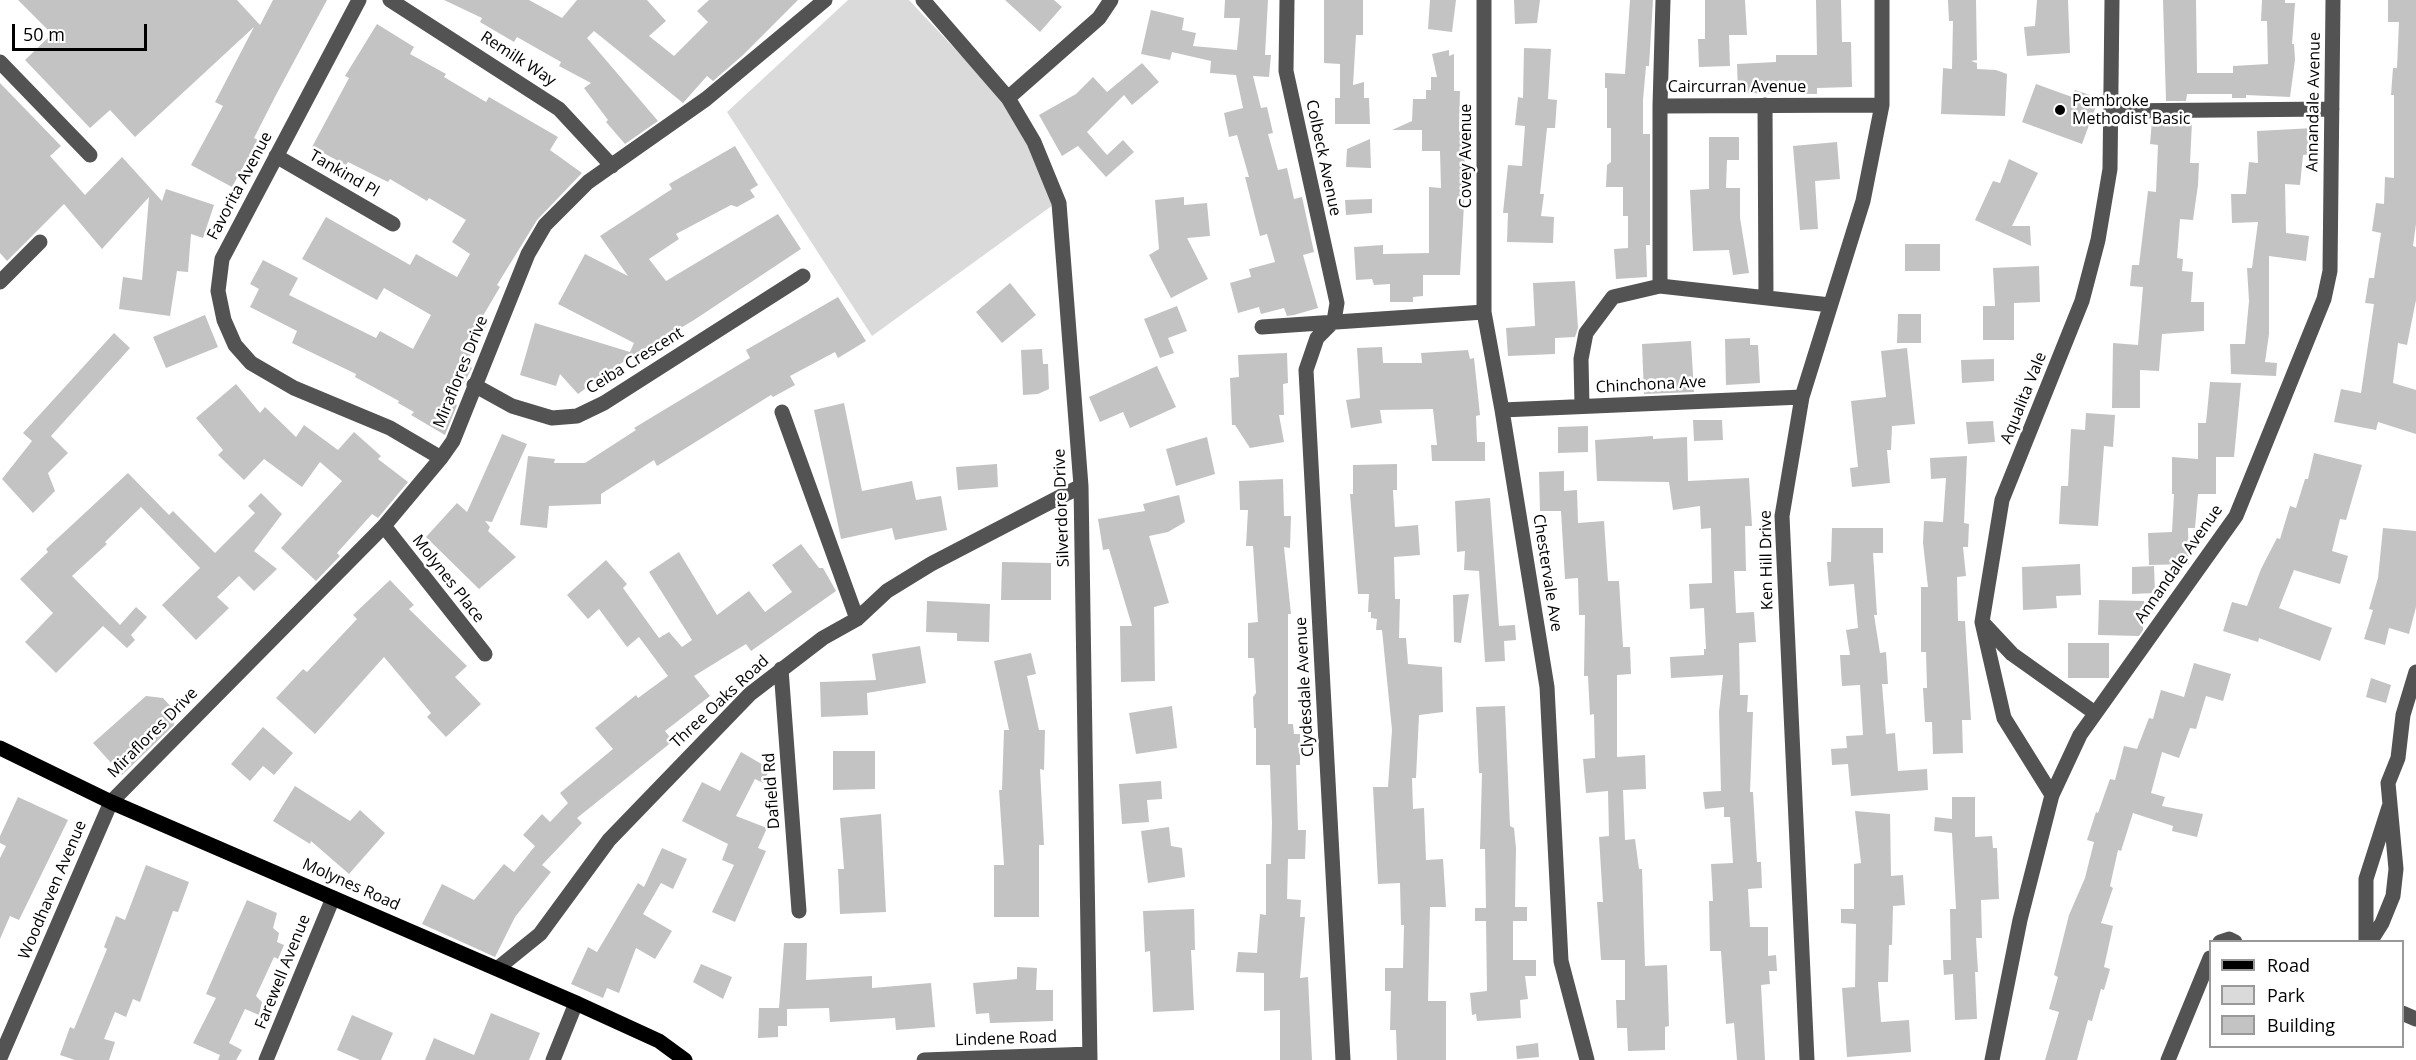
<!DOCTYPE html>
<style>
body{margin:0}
#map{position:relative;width:2416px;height:1060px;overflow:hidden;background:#fff;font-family:"Open Sans",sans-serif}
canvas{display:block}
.legend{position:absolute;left:2209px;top:940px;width:195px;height:108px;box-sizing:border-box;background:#fff;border:2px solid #999;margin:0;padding:8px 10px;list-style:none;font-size:18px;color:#000}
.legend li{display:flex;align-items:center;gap:12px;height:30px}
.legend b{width:30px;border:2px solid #999}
.scale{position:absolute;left:12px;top:24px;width:135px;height:27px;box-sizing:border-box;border:3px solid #000;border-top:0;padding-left:8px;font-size:18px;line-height:21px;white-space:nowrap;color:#000;-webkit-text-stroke:4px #fff;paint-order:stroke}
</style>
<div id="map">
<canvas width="2416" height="1060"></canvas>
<ul class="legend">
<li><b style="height:8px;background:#000"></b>Road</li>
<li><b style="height:16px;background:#dadada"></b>Park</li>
<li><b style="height:16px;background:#c3c3c3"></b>Building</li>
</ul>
<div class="scale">50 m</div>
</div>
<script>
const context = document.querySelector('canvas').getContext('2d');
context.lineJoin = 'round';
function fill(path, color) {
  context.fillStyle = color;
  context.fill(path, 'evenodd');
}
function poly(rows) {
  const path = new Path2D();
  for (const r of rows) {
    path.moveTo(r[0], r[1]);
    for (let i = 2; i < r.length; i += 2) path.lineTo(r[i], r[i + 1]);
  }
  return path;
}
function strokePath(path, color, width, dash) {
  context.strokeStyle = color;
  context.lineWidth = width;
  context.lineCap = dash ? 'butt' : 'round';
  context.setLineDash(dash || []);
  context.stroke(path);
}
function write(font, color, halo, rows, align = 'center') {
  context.font = font + ' "Open Sans",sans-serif';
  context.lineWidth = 5;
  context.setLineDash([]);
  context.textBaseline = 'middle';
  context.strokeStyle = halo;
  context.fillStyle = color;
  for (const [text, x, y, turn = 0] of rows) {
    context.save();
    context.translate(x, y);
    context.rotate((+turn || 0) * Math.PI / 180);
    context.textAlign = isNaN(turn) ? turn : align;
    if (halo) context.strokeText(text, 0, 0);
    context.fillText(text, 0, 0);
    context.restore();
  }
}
fill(poly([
 [848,0,909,0,1002,99,1028,145,1053,205,872,336,727,112]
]), '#dadada');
fill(poly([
 [18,0,237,0,260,25,273,0,327,0,277,93,254,138,258,140,232,187,191,165,223,106,215,102,254,27,135,137,110,110,90,128,25,60,52,34],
 [444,0,529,0,562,18,577,0,647,0,666,21,649,36,674,56,708,22,697,11,709,0,798,0,742,56,713,81,707,76,683,103,594,31,587,38,658,121,625,144,606,122,608,120,584,88,591,83,559,66,561,62,517,37,514,42,480,22,482,18],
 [1005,0,1054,0,1062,7,1040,32],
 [1225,0,1268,0,1265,55,1271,55,1269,77,1253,76,1261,108,1267,107,1273,133,1268,134,1278,170,1287,168,1294,199,1302,197,1314,252,1303,255,1318,308,1294,315,1287,316,1284,308,1261,314,1259,307,1238,313,1230,283,1251,277,1249,269,1275,262,1267,234,1260,236,1245,177,1249,177,1237,135,1229,137,1224,113,1243,108,1236,75,1210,73,1211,61,1172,52,1170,60,1141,54,1151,10,1184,18,1182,30,1196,33,1193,46,1237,50,1240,18,1224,18],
 [1324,0,1363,0,1363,35,1356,35,1353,85,1364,82,1364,98,1369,98,1370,124,1335,124,1335,98,1340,98,1340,64,1324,63],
 [1430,0,1456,0,1452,32,1428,29],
 [1514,0,1540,0,1537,23,1515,24],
 [1630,0,1653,0,1649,66,1646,66,1643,100,1643,134,1650,134,1650,245,1646,245,1647,277,1616,279,1614,249,1628,248,1628,216,1623,216,1623,187,1606,187,1607,165,1611,162,1611,128,1607,128,1607,88,1605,88,1605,73,1625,74],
 [1705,0,1745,0,1747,35,1729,35,1730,66,1699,67,1698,39,1705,39],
 [1816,0,1841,0,1842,42,1851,42,1852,87,1817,88,1817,94,1738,93,1737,64,1776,62,1776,55,1817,55],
 [1948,0,1976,0,1977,60,1971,61,1977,63,1977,69,1996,70,2007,74,2005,116,1941,114,1943,68,1952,69,1953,21,1949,21],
 [2037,0,2068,0,2070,53,2027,56,2024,27,2035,26],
 [2163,0,2196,0,2197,73,2233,73,2233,66,2268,64,2267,21,2261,21,2262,0,2285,0,2285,3,2295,3,2292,44,2294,44,2295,60,2290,97,2246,95,2246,98,2232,98,2232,94,2187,94,2186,101,2166,101],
 [2388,0,2416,0,2416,224,2413,246,2416,247,2416,300,2407,345,2398,343,2393,383,2416,390,2416,434,2378,422,2376,430,2334,422,2341,389,2361,393,2374,304,2365,303,2369,278,2374,278,2381,233,2372,231,2376,203,2384,204,2385,177,2394,178,2394,95,2391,95,2393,68,2397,68,2399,22,2388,22],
 [377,24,414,47,410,54,446,74,444,77,486,102,489,97,558,137,550,150,582,173,537,220,497,285,500,287,481,319,488,323,466,364,472,368,453,403,457,405,445,435,411,415,414,412,398,403,399,401,355,377,356,374,292,343,297,331,250,307,259,289,250,284,263,260,298,278,289,295,376,338,380,331,413,349,431,315,384,288,377,300,302,259,326,217,410,265,416,254,457,277,470,254,452,242,466,220,429,198,427,201,390,179,388,182,348,162,346,165,312,147,349,78,345,76],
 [1524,48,1551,49,1548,99,1557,100,1555,128,1547,128,1540,194,1544,194,1541,216,1554,217,1553,243,1507,242,1508,213,1503,213,1508,165,1522,166,1525,126,1515,125,1518,97,1523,98],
 [1449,50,1449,56,1454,54,1454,91,1460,91,1459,131,1464,131,1465,187,1460,275,1423,275,1423,296,1413,297,1413,302,1390,302,1390,284,1374,285,1372,279,1356,280,1354,247,1383,245,1383,254,1429,253,1429,187,1441,188,1440,151,1422,151,1422,130,1392,130,1412,121,1413,99,1426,99,1426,90,1431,90,1431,77,1437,77,1432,54],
 [1142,63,1159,82,1132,105,1124,95,1087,132,1107,155,1123,140,1134,152,1106,177,1078,146,1062,156,1039,115,1076,94,1093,77,1107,92],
 [0,83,61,146,50,156,85,195,122,157,162,201,166,189,214,205,203,238,191,234,188,272,177,271,170,316,119,309,123,277,142,280,149,197,102,249,64,204,7,261,0,253],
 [2036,84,2072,97,2075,90,2099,98,2082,144,2022,122],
 [2152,120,2192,122,2190,163,2199,163,2198,185,2193,220,2180,219,2177,258,2183,259,2182,271,2193,272,2191,302,2204,302,2204,331,2162,334,2159,371,2140,370,2140,408,2112,408,2113,343,2138,345,2143,287,2130,286,2132,265,2139,265,2148,191,2156,192,2158,145,2150,144],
 [2314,128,2315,154,2303,155,2300,185,2285,184,2286,233,2309,236,2306,261,2269,256,2269,334,2265,362,2277,363,2276,376,2231,374,2230,344,2245,344,2249,301,2247,268,2252,268,2258,222,2232,223,2231,194,2246,194,2249,162,2258,163,2257,131],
 [1709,137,1739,137,1739,160,1727,160,1726,188,1740,188,1740,218,1749,273,1733,275,1729,250,1693,251,1690,190,1709,189],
 [1370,139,1371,168,1346,167,1347,149],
 [1837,142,1840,179,1815,181,1818,229,1800,230,1793,146],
 [735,146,758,185,750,190,755,197,737,207,731,205,676,234,679,239,649,259,666,281,778,214,801,249,694,320,615,367,578,394,560,374,556,386,520,375,535,323,630,352,634,343,558,304,585,254,628,276,600,236,672,189,669,184],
 [2009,159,2038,173,2012,226,2030,226,2031,246,1975,220,1993,181,2000,183],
 [1184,197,1184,205,1207,203,1210,236,1187,238,1208,279,1171,298,1149,255,1159,249,1155,200],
 [1372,199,1372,213,1346,215,1345,200],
 [1905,244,1940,244,1940,271,1905,271],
 [2039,266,2040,302,2014,303,2014,340,1983,340,1983,306,1995,306,1993,268],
 [1575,281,1578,328,1575,337,1555,338,1555,354,1508,356,1506,328,1535,326,1533,283],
 [1010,283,1036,315,1002,343,976,312],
 [838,297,866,341,838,358,835,352,790,376,795,385,773,397,771,395,657,466,654,460,601,494,601,504,549,506,547,528,520,525,528,456,555,459,554,463,585,463,636,430,634,428,750,358,746,350],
 [1177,306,1187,331,1168,338,1174,353,1160,358,1144,319],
 [1898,314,1921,314,1921,343,1897,343],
 [205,315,218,347,166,368,153,337],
 [114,333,130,348,51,436,68,453,48,473,55,491,33,513,2,479,32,441,23,433],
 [1750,338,1750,345,1758,345,1760,383,1726,385,1725,339],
 [1691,341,1694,392,1644,394,1642,344],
 [1382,347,1383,363,1422,363,1421,353,1468,350,1470,359,1474,358,1480,415,1476,416,1477,442,1485,442,1485,461,1432,461,1431,445,1437,445,1433,409,1380,410,1382,423,1351,428,1346,400,1360,398,1357,348],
 [1907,348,1915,424,1892,426,1891,450,1887,450,1890,483,1852,487,1850,468,1858,467,1851,401,1886,397,1881,351],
 [1042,349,1043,364,1048,364,1049,389,1038,394,1023,395,1021,350],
 [1287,353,1288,383,1283,384,1284,415,1279,415,1284,442,1250,448,1235,425,1232,425,1230,378,1239,377,1238,355],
 [1994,359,1994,381,1962,383,1961,360],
 [1157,366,1176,407,1130,428,1123,412,1100,422,1089,397],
 [2210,382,2241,383,2234,457,2216,457,2216,494,2198,494,2195,528,2188,528,2189,564,2149,565,2148,533,2172,532,2174,494,2172,494,2172,457,2198,459,2198,423,2206,423],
 [236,384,260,413,265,407,296,437,304,425,338,450,354,432,381,456,378,459,408,482,378,518,372,514,337,553,340,556,316,581,281,548,342,481,320,462,302,487,264,459,244,480,218,455,223,450,196,418],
 [844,403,862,491,912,481,916,500,941,496,947,530,895,540,892,528,841,539,814,410],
 [2086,413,2115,415,2113,447,2104,446,2098,526,2059,524,2061,486,2068,486,2071,429,2085,430],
 [1693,420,1722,420,1723,440,1694,441],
 [1993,421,1995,442,1968,444,1966,422],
 [1588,426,1588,452,1558,453,1558,427],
 [502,434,527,444,492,522,485,521,490,527,488,531,516,557,479,589,426,537,457,503,467,512],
 [1653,436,1653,439,1687,437,1688,481,1749,478,1752,526,1745,526,1746,571,1734,571,1736,613,1754,612,1756,642,1739,643,1740,695,1748,695,1747,712,1753,712,1750,792,1753,792,1757,862,1761,862,1762,888,1748,889,1750,927,1768,927,1768,956,1776,955,1777,971,1769,971,1770,984,1761,985,1765,1060,1737,1060,1734,1023,1726,1024,1721,951,1710,951,1709,901,1713,901,1711,864,1733,863,1730,817,1724,817,1724,807,1705,809,1703,792,1721,791,1719,712,1723,675,1671,678,1670,657,1704,655,1704,649,1706,649,1704,608,1690,609,1689,584,1712,583,1711,528,1701,529,1700,506,1673,510,1669,482,1597,481,1595,440],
 [1207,437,1215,474,1176,486,1166,449],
 [2314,453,2362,465,2346,520,2340,519,2332,551,2348,556,2340,584,2294,570,2279,608,2332,628,2320,661,2259,638,2258,642,2223,631,2232,602,2247,606,2261,569,2277,538,2280,539,2290,506,2296,508,2305,479,2308,479],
 [1967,456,1964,523,1969,524,1968,547,1963,547,1966,576,1957,577,1958,621,1965,621,1971,720,1962,720,1963,753,1933,754,1932,722,1925,722,1923,688,1927,688,1926,652,1921,652,1921,587,1928,587,1923,543,1924,521,1943,522,1946,478,1931,479,1930,458],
 [997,464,998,487,958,490,956,467],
 [1397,464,1397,490,1393,490,1395,527,1418,525,1420,555,1394,557,1395,599,1400,599,1399,638,1406,638,1408,664,1442,667,1443,712,1419,715,1416,778,1412,778,1413,809,1424,808,1426,860,1443,859,1446,907,1430,907,1428,1001,1446,1001,1446,1060,1397,1060,1396,1030,1390,1030,1391,991,1385,991,1385,968,1403,968,1404,925,1401,925,1400,883,1378,884,1373,787,1388,787,1392,730,1382,630,1376,630,1377,619,1371,618,1371,612,1368,612,1369,594,1358,594,1350,494,1353,494,1353,465],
 [1564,471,1564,491,1577,490,1578,523,1604,521,1608,581,1619,581,1623,647,1630,647,1631,674,1617,675,1617,757,1645,755,1646,789,1623,790,1625,840,1635,839,1639,869,1642,869,1645,966,1667,965,1669,1026,1665,1027,1665,1050,1628,1051,1627,1028,1617,1028,1616,1000,1625,1000,1625,960,1601,960,1597,902,1603,902,1599,837,1609,836,1608,791,1586,793,1583,759,1595,758,1594,714,1590,715,1588,676,1584,676,1585,615,1579,615,1578,578,1565,579,1561,511,1540,511,1539,472],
 [128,473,169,515,173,511,215,553,255,513,248,506,261,493,282,514,254,551,277,569,254,591,239,576,217,597,229,608,196,640,162,605,200,568,141,507,105,542,107,544,72,576,120,625,136,607,147,617,131,635,135,640,127,648,103,626,56,673,25,642,53,613,20,579,48,552,46,549],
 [1283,479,1284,516,1291,516,1290,548,1284,547,1291,614,1288,614,1288,724,1293,724,1294,734,1300,734,1300,765,1296,765,1298,830,1306,830,1305,859,1288,859,1287,899,1301,900,1300,917,1305,917,1300,978,1308,977,1312,1060,1280,1060,1280,1010,1264,1011,1264,973,1236,972,1238,952,1257,953,1260,914,1266,915,1266,864,1271,864,1272,823,1270,765,1256,765,1256,728,1254,728,1253,697,1256,693,1254,658,1248,658,1248,623,1258,622,1253,546,1246,546,1248,510,1240,510,1239,481],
 [1179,495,1185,522,1168,532,1149,536,1169,603,1154,607,1155,681,1121,682,1120,626,1132,626,1109,549,1103,550,1098,519,1145,511,1143,504],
 [1490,498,1499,626,1515,625,1516,640,1504,641,1505,661,1485,662,1479,571,1464,570,1465,551,1457,552,1455,501],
 [1832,528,1883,528,1883,553,1873,553,1877,615,1874,615,1880,653,1886,652,1888,684,1882,684,1886,734,1895,733,1898,771,1927,769,1928,790,1851,796,1848,764,1832,765,1831,749,1847,748,1846,736,1863,735,1860,685,1842,686,1840,655,1850,655,1846,630,1858,628,1854,584,1829,586,1827,562,1831,562],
 [2383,528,2416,531,2416,607,2409,634,2389,628,2385,645,2364,639,2373,610,2369,609,2378,578],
 [801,544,819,568,823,568,836,591,751,651,746,644,694,676,710,696,665,731,673,741,577,818,582,823,542,865,551,872,515,917,495,957,422,924,442,884,474,900,504,864,514,872,535,846,523,835,542,814,550,822,568,803,560,793,613,749,595,728,636,695,638,698,668,676,639,637,627,647,599,609,588,619,567,595,606,560,627,584,623,588,659,638,669,632,682,647,692,640,649,572,679,552,717,615,749,591,765,612,792,592,772,565],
 [1002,562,1051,563,1051,600,1001,600],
 [2080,564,2081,595,2056,596,2057,608,2023,610,2022,567],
 [2154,566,2155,593,2132,594,2132,567],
 [390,580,414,605,409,609,467,666,455,677,481,704,446,737,427,717,431,713,384,657,315,734,276,698,303,669,307,672,357,619,353,615],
 [1469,594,1461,643,1454,642,1453,595],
 [2099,600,2144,601,2143,630,2139,636,2098,635],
 [927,601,990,604,989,642,957,641,957,633,926,632],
 [2068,643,2109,643,2109,678,2068,678],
 [920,646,926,683,867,693,868,715,821,717,820,682,876,680,872,654],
 [1031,653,1036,674,1027,676,1039,730,1045,730,1044,770,1040,769,1044,845,1039,845,1039,917,994,917,994,865,1004,865,999,790,1002,790,1004,730,1009,730,994,661],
 [2194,663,2231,674,2223,701,2206,696,2196,729,2190,728,2179,758,2162,752,2151,793,2165,797,2162,806,2203,814,2197,837,2172,831,2173,826,2133,813,2121,851,2118,850,2110,886,2113,888,2101,923,2113,926,2104,967,2110,969,2104,990,2101,989,2092,1021,2088,1020,2077,1060,2045,1060,2059,1012,2049,1009,2058,977,2054,975,2069,915,2085,878,2094,842,2087,840,2096,812,2098,813,2110,779,2115,780,2124,746,2137,749,2149,718,2153,719,2161,690,2184,697],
 [2371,678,2391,685,2386,703,2366,697],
 [146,696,163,698,174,710,174,725,122,775,93,743],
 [1172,706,1177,748,1136,754,1129,713],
 [1505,706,1510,826,1514,828,1516,848,1515,907,1527,907,1527,921,1513,921,1513,960,1536,960,1536,976,1525,976,1528,999,1520,1000,1521,1018,1477,1021,1476,1014,1472,1015,1470,993,1487,991,1486,921,1475,921,1475,908,1486,908,1485,849,1480,849,1482,773,1479,773,1476,707],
 [263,727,293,753,274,775,263,766,250,781,231,764],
 [833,751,875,751,875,789,833,790],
 [741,752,770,769,763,783,755,779,736,816,767,828,758,848,766,851,735,922,712,912,734,865,722,860,728,844,682,821,702,782,720,791],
 [1161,781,1162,799,1147,800,1149,822,1122,824,1119,784],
 [295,786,350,821,360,810,385,833,349,874,311,841,310,844,273,821],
 [18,797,68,820,19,920,10,916,0,939,0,858,6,846,0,843,0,836],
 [1952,797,1975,797,1975,837,1992,836,1993,848,1997,848,1999,899,1981,900,1982,938,1976,938,1978,972,1975,972,1977,1019,1955,1020,1953,974,1944,975,1943,960,1951,960,1950,909,1956,909,1952,833,1934,831,1935,817,1952,819],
 [1855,811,1890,814,1891,876,1903,875,1905,905,1893,906,1892,945,1889,945,1888,982,1878,982,1881,1022,1909,1020,1911,1052,1847,1057,1842,988,1855,987,1856,924,1841,923,1841,909,1854,909,1854,864,1861,863],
 [881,814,886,912,840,914,838,869,844,869,840,818],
 [1169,827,1171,846,1182,848,1185,877,1148,883,1141,831],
 [662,848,687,859,673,889,661,883,643,914,672,931,655,959,636,948,619,993,607,988,603,998,571,984,588,947,597,952,638,883,644,887],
 [146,865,189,882,178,912,173,911,140,1002,133,999,126,1017,115,1012,104,1039,115,1042,109,1060,75,1060,60,1055,70,1027,74,1029,107,949,104,947,116,916,125,920],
 [247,900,277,913,273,928,279,933,277,942,284,945,278,959,274,957,256,996,262,1002,259,1015,245,1009,229,1043,242,1050,236,1060,218,1060,220,1055,193,1043,216,998,206,994],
 [1194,909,1195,950,1191,950,1194,1010,1153,1012,1150,951,1145,952,1143,911],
 [784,943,807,943,806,980,872,976,872,988,931,983,935,1027,896,1030,895,1018,830,1022,829,1008,787,1009,787,1026,778,1026,778,1037,758,1038,759,1008,779,1008],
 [701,964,732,977,723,999,693,982],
 [1017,967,1037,968,1036,990,1053,990,1053,1021,990,1023,989,1013,976,1014,973,983,1017,979],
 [491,1013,540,1033,529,1060,425,1060,434,1038,474,1055],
 [352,1015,393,1033,381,1060,360,1060,337,1050],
 [1538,1043,1539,1057,1517,1059,1516,1046]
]), '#c3c3c3');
strokePath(poly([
 [359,0,222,259,218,291,224,320,235,345,251,363,294,388,390,428,441,458],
 [390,0,559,109,612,166],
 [923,0,1008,98,1034,142,1059,203,1081,486,1090,1060],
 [1287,0,1286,71,1337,303,1334,321,1317,338,1306,370,1343,1060],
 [1484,0,1484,312,1502,410,1547,687,1561,961,1587,1060],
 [1663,0,1660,106,1882,105],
 [0,62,90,155],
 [1008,98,1099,18,1111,0],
 [1765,105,1766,298],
 [2111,111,2332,109],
 [276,156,393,224],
 [0,282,40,242],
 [1660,286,1660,106],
 [1262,327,1484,312],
 [474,385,512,406,552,418,577,416,604,403,803,276],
 [1582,406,1581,359,1586,333,1613,297,1660,286,1830,305],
 [1502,410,1802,397],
 [782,412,857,619],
 [384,526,485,654],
 [1982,622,2012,654,2095,713],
 [781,669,799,911],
 [2052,795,2004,718,1982,622,2002,500,2082,301,2098,240,2110,169,2112,0],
 [2220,942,2229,939,2235,942],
 [2366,942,2366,879,2389,807],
 [2370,942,2382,923,2393,896,2396,869,2388,783,2398,758,2403,715,2416,672],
 [498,968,540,934,609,840,750,694,823,638,857,619,887,591,931,564,1081,486],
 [2402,1013,2416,1019],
 [0,1058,111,802,384,526,441,458,453,441,528,254,545,225,588,182,706,99,825,0],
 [266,1060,333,898],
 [553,1060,576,1003],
 [924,1060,1090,1054],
 [1807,1060,1782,516,1802,397,1863,201,1882,105,1882,0],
 [1992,1060,2020,920,2052,795,2080,735,2236,516,2324,299,2330,271,2333,0],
 [2168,1060,2210,958]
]), '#535353', 15);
strokePath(poly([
 [0,748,111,802,576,1003,659,1041,685,1060]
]), '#000', 15);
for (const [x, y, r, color] of [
 [2060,110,6,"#000"]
]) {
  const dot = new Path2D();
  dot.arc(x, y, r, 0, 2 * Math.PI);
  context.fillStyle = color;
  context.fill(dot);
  strokePath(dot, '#fff', 2);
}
write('16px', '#000', '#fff', [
 ["Remilk Way",518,59,33],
 ["Caircurran Avenue",1737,87],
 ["Annandale Avenue",2314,102,-89],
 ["Covey Avenue",1466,156,-90],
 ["Colbeck Avenue",1323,158,78],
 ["Tankind Pl",344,174,30],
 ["Favorita Avenue",240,186,-62],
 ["Ceiba Crescent",635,361,-32],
 ["Miraflores Drive",461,372,-68],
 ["Chinchona Ave",1651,385,-3],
 ["Aqualita Vale",2024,398,-68],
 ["Silverdore Drive",1062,508,-92],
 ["Ken Hill Drive",1767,560,-91],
 ["Annandale Avenue",2179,564,-55],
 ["Chestervale Ave",1547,573,81],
 ["Molynes Place",448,579,52],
 ["Clydesdale Avenue",1305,687,-93],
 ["Three Oaks Road",720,702,-43],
 ["Miraflores Drive",153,733,-45],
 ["Dafield Rd",772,791,-94],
 ["Molynes Road",351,885,24],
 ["Woodhaven Avenue",53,890,-67],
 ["Farewell Avenue",283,972,-68],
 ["Lindene Road",1006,1039,-2]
]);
write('16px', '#000', '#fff', [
 ["Pembroke",2072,101],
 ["Methodist Basic",2072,119]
], 'left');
</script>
